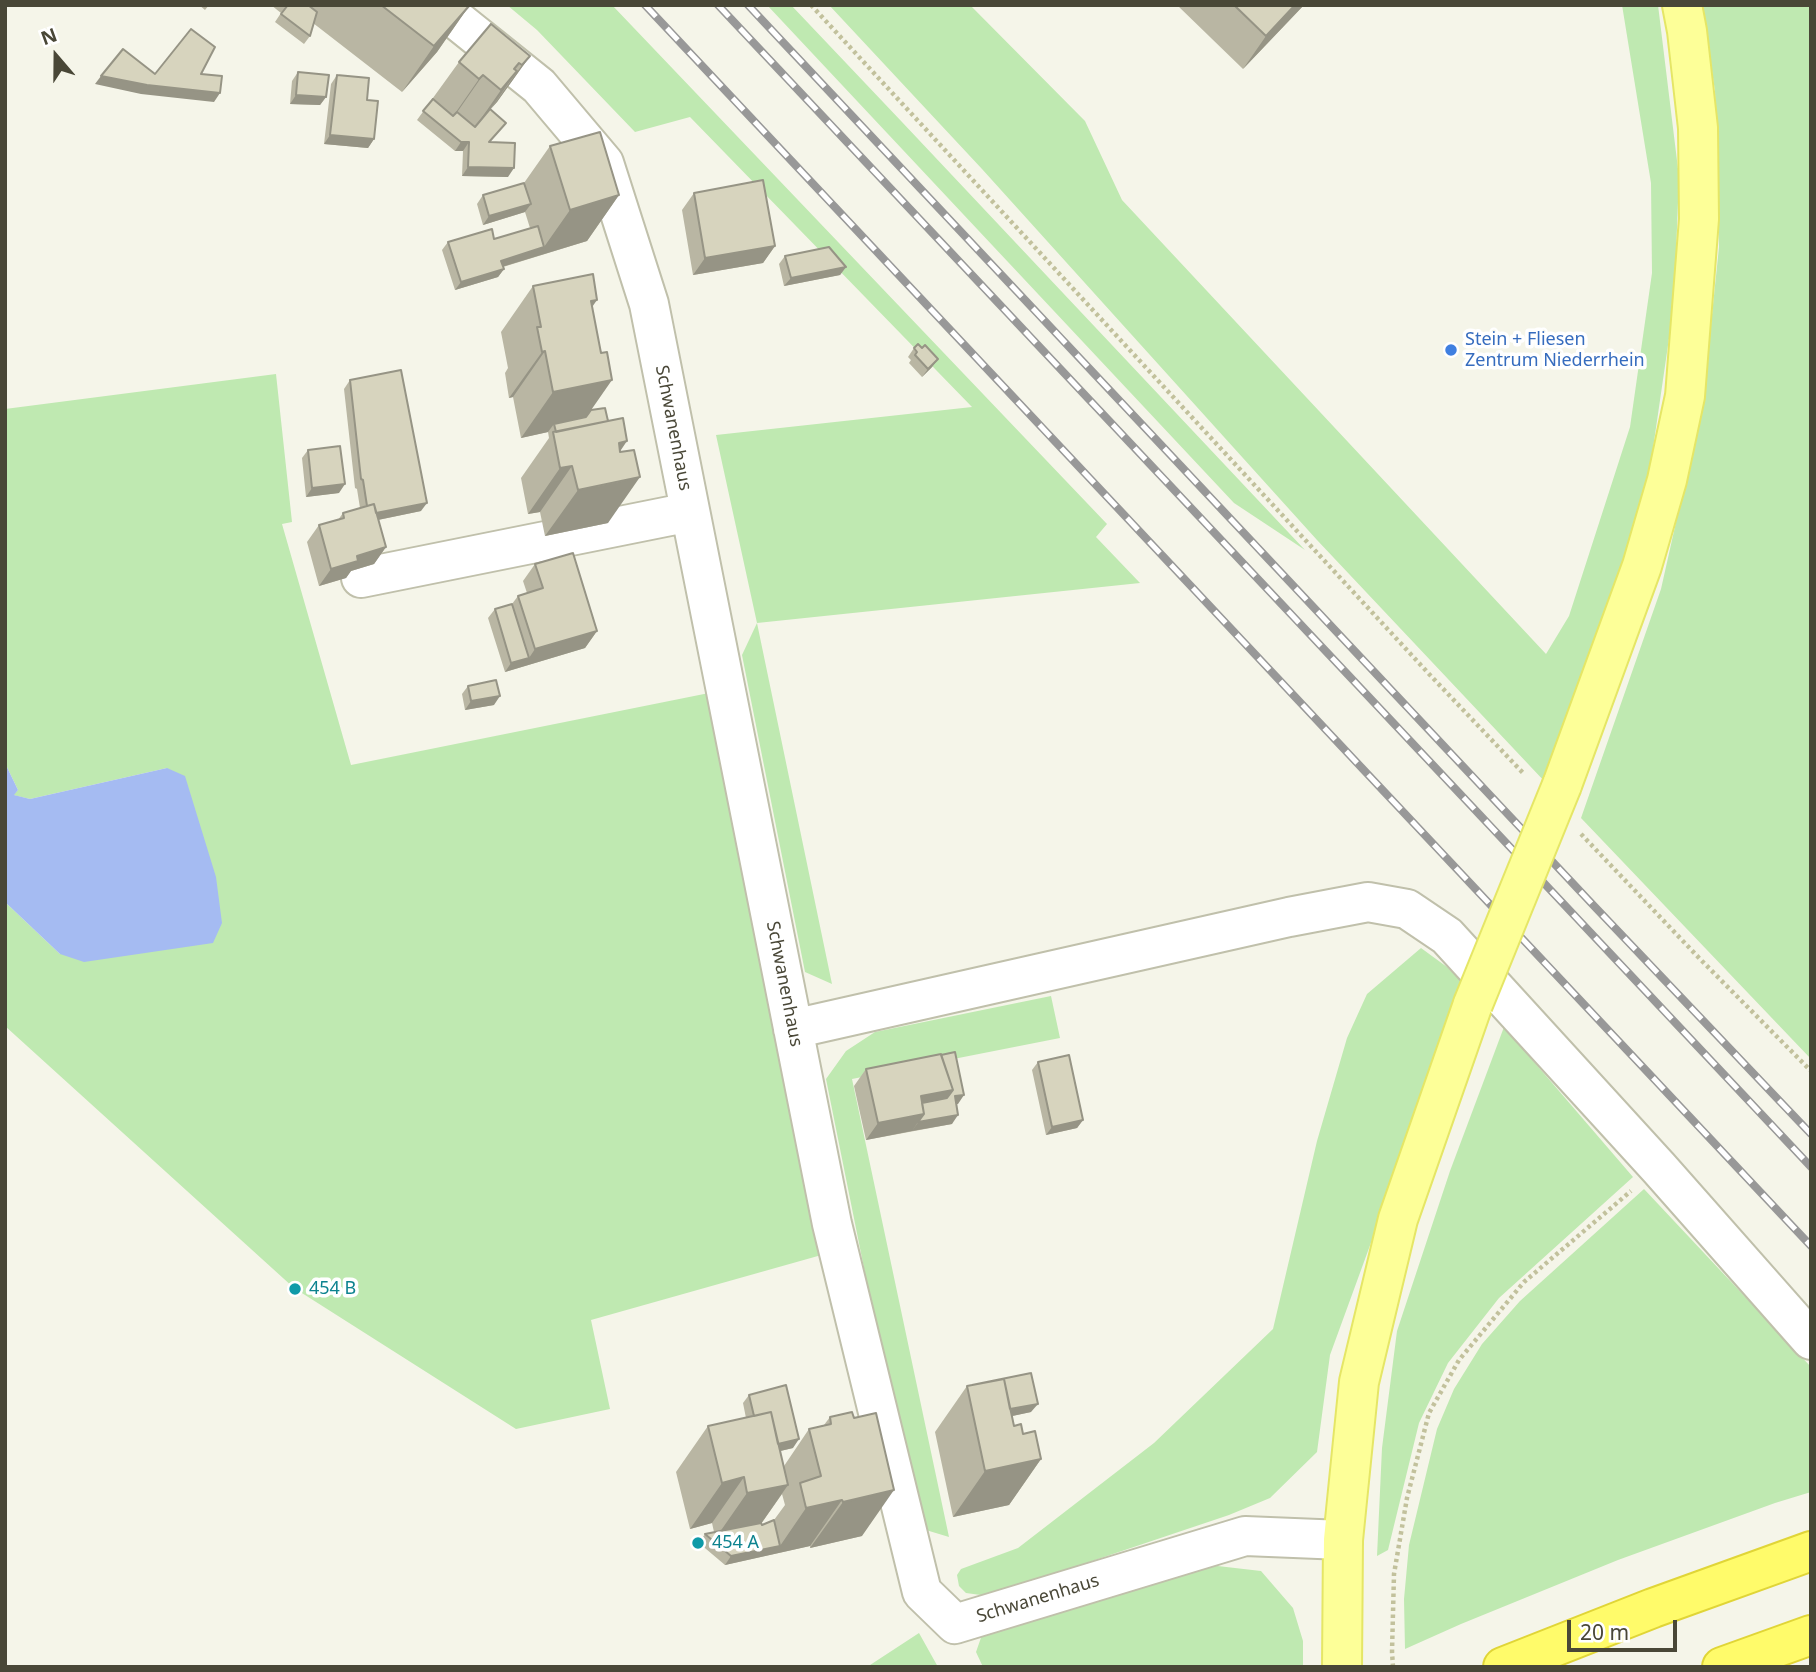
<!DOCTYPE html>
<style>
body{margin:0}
#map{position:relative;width:1816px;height:1672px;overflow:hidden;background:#f5f5e9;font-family:"Noto Sans",sans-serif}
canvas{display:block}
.frame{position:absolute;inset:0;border:7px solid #494737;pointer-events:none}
.north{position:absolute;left:21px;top:21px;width:70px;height:70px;-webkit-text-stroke:5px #fff;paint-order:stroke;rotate:340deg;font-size:19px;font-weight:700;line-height:28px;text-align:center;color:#494737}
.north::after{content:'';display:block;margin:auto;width:24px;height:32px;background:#494737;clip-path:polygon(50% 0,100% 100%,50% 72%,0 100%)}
.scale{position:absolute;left:1567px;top:1620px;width:110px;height:32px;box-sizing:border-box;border:4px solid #494737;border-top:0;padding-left:9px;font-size:21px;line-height:24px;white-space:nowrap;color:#494737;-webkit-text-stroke:5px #fff;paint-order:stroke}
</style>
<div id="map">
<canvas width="1816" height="1672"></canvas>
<div class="frame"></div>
<div class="north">N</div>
<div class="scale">20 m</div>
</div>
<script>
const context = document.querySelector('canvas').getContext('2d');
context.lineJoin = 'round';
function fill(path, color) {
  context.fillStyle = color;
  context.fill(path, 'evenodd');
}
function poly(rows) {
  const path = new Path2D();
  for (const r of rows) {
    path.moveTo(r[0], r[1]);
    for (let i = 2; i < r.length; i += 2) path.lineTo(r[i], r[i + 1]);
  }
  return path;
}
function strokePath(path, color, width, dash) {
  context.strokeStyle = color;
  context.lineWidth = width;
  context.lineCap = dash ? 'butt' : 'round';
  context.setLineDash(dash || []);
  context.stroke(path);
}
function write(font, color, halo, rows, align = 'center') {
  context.font = font + ' "Noto Sans",sans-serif';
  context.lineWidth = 7;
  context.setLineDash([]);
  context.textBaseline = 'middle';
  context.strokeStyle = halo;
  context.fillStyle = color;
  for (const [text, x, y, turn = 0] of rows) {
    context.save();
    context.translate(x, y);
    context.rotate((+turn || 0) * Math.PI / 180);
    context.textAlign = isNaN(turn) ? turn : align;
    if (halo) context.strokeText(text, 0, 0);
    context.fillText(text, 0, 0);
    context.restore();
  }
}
fill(poly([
 [507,5,612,5,1107,524,1096,537,1140,583,757,623,832,984,805,972,742,655,757,623,716,435,972,407,690,117,635,132,537,30],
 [767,5,791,5,902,122,1305,550,1234,503],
 [829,5,970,5,1085,121,1122,200,1546,654,1569,616,1630,427,1652,273,1651,183,1622,5,1658,5,1679,177,1674,304,1650,469,1615,586,1546,783,1317,540,982,169],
 [1702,5,1811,5,1811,1059,1581,818,1661,589,1703,402,1719,247,1715,91],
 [276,374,292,522,282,524,351,765,714,692,825,1254,591,1320,610,1409,516,1429,294,1288,5,1026,5,902,60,954,167,768,30,799,13,795,18,790,5,763,5,409],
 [1421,948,1447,967,1465,985,1330,1355,1317,1452,1270,1498,1229,1515,988,1596,966,1593,959,1586,957,1575,961,1569,1018,1548,1154,1443,1273,1329,1317,1141,1347,1038,1367,994],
 [1051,996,1060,1038,852,1079,949,1537,916,1527,826,1079,846,1051,875,1032],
 [1504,1027,1633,1177,1499,1298,1448,1363,1419,1423,1388,1550,1377,1556,1382,1448,1397,1331,1450,1171],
 [1644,1189,1811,1367,1811,1492,1775,1503,1618,1560,1461,1624,1405,1649,1404,1599,1409,1545,1437,1429,1454,1389,1482,1344,1520,1301],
 [1209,1565,1261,1571,1293,1608,1303,1641,1303,1667,983,1667,976,1652,983,1632],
 [919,1633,938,1667,867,1667]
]), '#bfe9b1');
fill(poly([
 [5,763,18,790,14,795,30,799,167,768,185,776,216,877,222,923,213,943,84,962,60,954,5,902]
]), '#a5bbf2');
const minor = poly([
 [438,5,539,86,604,163,649,304,832,1224,922,1592,955,1624,1245,1536,1343,1540],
 [361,578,690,512],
 [793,1029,1289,917,1368,902,1407,909,1447,936,1659,1168,1811,1340]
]);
const major = poly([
 [1562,785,1642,566,1667,480,1685,396,1699,219,1698,128,1687,31,1682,5],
 [1342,1667,1343,1540,1359,1382,1398,1219,1473,1004]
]);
const highway = poly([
 [1503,1667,1653,1608,1811,1551],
 [1722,1667,1811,1635]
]);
strokePath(minor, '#c0c0ab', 42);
strokePath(major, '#e5e666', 42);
strokePath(highway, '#e0d537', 42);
strokePath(poly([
 [811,5,1430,675,1524,774],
 [1581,834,1701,960,1811,1071],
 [1393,1667,1392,1652,1394,1574,1407,1498,1429,1413,1459,1360,1524,1282,1631,1191]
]), '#c2c19c', 4.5, [3.5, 3.5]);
strokePath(minor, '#fff', 38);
strokePath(major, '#fdff98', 38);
strokePath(highway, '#fffb6a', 38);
const rail = poly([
 [645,5,1811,1246],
 [718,5,1811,1167],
 [748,5,1595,907,1811,1134]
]);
strokePath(rail, '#989898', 8);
strokePath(rail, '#fff', 5, [16]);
const majorBridge = poly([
 [1473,1004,1562,785]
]);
strokePath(majorBridge, '#e5e666', 42, []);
strokePath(majorBridge, '#fdff98', 38);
fill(poly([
 [199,5,209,5,205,10],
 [271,5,468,5,469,6,437,52,402,92,313,23,310,36,304,44,275,22,281,13],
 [1177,5,1304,5,1243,69],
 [530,56,497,102,490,109,506,123,490,142,508,177,462,176,463,151,455,151,417,120,459,62],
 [298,72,326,97,320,105,290,104,292,81],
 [337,75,367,100,374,139,368,148,324,144,331,84],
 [550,146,619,195,587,241,503,267,504,269,498,277,455,290,442,250,448,242,494,239,530,228,525,212,483,225,477,204,483,195,524,183],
 [694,193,775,246,763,263,693,275,682,210],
 [785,256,846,267,840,275,784,286,779,264],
 [533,286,592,308,591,410,608,421,620,452,608,523,545,536,540,512,528,514,521,478,549,438,548,432,521,438,513,397,509,398,505,373,508,368,501,332],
 [914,348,922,348,938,359,932,367,922,377,909,363,911,360,908,357],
 [350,380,421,511,378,520,386,547,374,564,351,571,346,578,319,586,307,542,319,525,338,520,343,513,360,508,357,489,355,488,344,389],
 [308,450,339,493,306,497,302,458],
 [535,564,597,631,585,648,505,672,488,618,495,609,512,604,518,596,527,593,523,581],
 [468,686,494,705,465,710,462,694],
 [1038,1062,1083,1120,1077,1128,1046,1135,1032,1070],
 [866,1069,958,1104,956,1104,952,1124,866,1140,854,1086],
 [967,1386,1031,1412,1012,1416,1014,1426,1023,1434,1041,1459,1009,1505,953,1517,935,1432],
 [749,1395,793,1448,780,1451,784,1466,809,1429,824,1425,830,1417,862,1536,810,1548,810,1546,725,1565,699,1543,705,1534,714,1532,712,1523,690,1529,676,1472,708,1426,746,1418,743,1403],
 [782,1494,785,1505,774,1520,762,1525,761,1524]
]), '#b9b6a3');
fill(poly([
 [1295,5,1304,5,1243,69,1266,36],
 [469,6,437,52,402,92,434,46],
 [530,56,497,102,490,110,522,65],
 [517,71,485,117,469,136,501,90],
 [483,75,451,121,447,125,479,79],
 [101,76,220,93,214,102,141,94,95,84],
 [296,95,326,97,320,105,290,104],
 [330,135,374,139,368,148,324,144],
 [461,142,469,142,463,151,455,151],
 [468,167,514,168,508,177,462,176],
 [619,195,587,241,495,269,501,261,544,247,570,210],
 [531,204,525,212,483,225,489,216],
 [775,246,763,263,693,275,705,258],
 [846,267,840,275,784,286,791,278],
 [504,269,498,277,455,290,461,282],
 [597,300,565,346,591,301],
 [545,351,513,397,509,398,542,352],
 [938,359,932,367,922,377,928,369],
 [612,380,580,426,554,424,548,432,521,438,553,392],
 [627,441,596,487,640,477,608,523,545,536,578,490,572,466,540,512,528,514,560,468,619,443],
 [345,484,339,493,306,497,312,488],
 [427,503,421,511,363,523,369,514],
 [386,547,374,564,351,571,346,578,319,586,331,569,357,556],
 [597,631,585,648,505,672,511,663,529,658,535,649],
 [500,696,494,705,465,710,471,701],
 [953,1090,941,1107,917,1112,921,1096],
 [964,1095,958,1104,949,1105,955,1096],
 [924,1114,912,1131,866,1140,878,1123],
 [958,1115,952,1124,912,1131,918,1122],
 [1083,1120,1077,1128,1046,1135,1052,1127],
 [1038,1404,1031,1412,975,1424,978,1416],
 [799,1439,793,1448,755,1457,761,1448],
 [1041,1459,1009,1505,953,1517,985,1471],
 [744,1477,712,1523,690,1529,722,1483],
 [788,1485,756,1531,715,1539,747,1493],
 [894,1490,862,1536,810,1548,843,1502],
 [842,1500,810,1546,725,1565,731,1556,780,1546,806,1508]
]), '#969485');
const building = poly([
 [288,5,308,5,317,12,310,36,281,14,288,5],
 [381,5,468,5,469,6,434,46,381,5],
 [1234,5,1295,5,1266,36,1234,5],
 [491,24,530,56,522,65,519,63,514,69,517,71,501,90,483,75,479,79,459,62,491,24],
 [191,29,215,47,201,74,222,76,220,93,147,85,101,76,123,49,155,74,191,29],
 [298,72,329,75,326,97,296,95,298,72],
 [337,75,369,78,367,100,378,101,374,139,330,135,337,75],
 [433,99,453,116,457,112,475,127,490,109,506,123,489,142,515,143,514,168,468,167,469,142,461,142,423,111,433,99],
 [600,132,619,195,570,210,550,146,600,132],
 [763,180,775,246,705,258,694,193,763,180],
 [524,183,531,204,489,216,483,195,524,183],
 [538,226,544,247,501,261,504,269,461,282,448,242,492,229,494,239,538,226],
 [829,247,846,267,791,278,785,256,829,247],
 [593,274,597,300,591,301,601,353,607,352,612,380,553,392,545,351,542,352,537,327,541,327,533,286,593,274],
 [918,344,922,348,925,345,938,359,928,369,915,355,917,352,914,348,918,344],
 [401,370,427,503,376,513,374,504,367,506,363,480,361,479,350,380,401,370],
 [605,408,608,421,556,432,554,424,586,417,591,410,605,408],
 [623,418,627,441,619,443,620,452,634,450,640,477,578,490,572,466,560,468,553,432,623,418],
 [340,446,345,484,312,488,308,450,340,446],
 [374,504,386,547,357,556,358,561,331,569,319,525,344,518,343,513,374,504],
 [573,553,597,631,535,649,518,596,543,588,535,564,573,553],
 [512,604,529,658,511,663,495,609,512,604],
 [496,680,500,696,471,701,468,686,496,680],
 [955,1052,964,1095,955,1096,958,1115,918,1122,924,1114,922,1103,947,1098,953,1090,941,1055,955,1052],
 [941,1054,953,1090,921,1096,924,1114,878,1123,866,1069,941,1054],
 [1069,1055,1083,1120,1052,1127,1038,1062,1069,1055],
 [1031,1373,1038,1404,1010,1409,1004,1379,972,1385,1031,1373],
 [1004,1379,1014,1426,1021,1424,1023,1434,1035,1431,1041,1459,985,1471,967,1386,1004,1379],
 [786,1385,799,1439,778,1444,771,1412,754,1416,749,1395,786,1385],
 [771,1412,788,1485,747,1493,744,1477,722,1483,708,1426,771,1412],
 [852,1412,854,1418,876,1413,894,1490,843,1502,842,1500,806,1508,800,1483,821,1476,809,1429,831,1424,830,1417,852,1412],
 [774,1520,780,1546,731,1556,705,1534,761,1523,762,1525,774,1520]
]);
fill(building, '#d7d4be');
strokePath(building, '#969485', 2);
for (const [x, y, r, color] of [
 [1451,350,7,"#3f7fe0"],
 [295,1289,7,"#0f9aa8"],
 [698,1543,7,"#0f9aa8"]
]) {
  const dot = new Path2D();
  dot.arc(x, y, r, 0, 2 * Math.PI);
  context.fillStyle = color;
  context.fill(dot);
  strokePath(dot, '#fff', 2.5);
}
write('18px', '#366cbe', '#fff', [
 ["Stein + Fliesen",1465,340],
 ["Zentrum Niederrhein",1465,361]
], 'left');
write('18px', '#494737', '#fff', [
 ["Schwanenhaus",673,428,79],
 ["Schwanenhaus",784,984,79],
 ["Schwanenhaus",1038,1599,-17]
]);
write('18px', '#0d838f', '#fff', [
 ["454 B",309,1289],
 ["454 A",712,1543]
], 'left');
</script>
